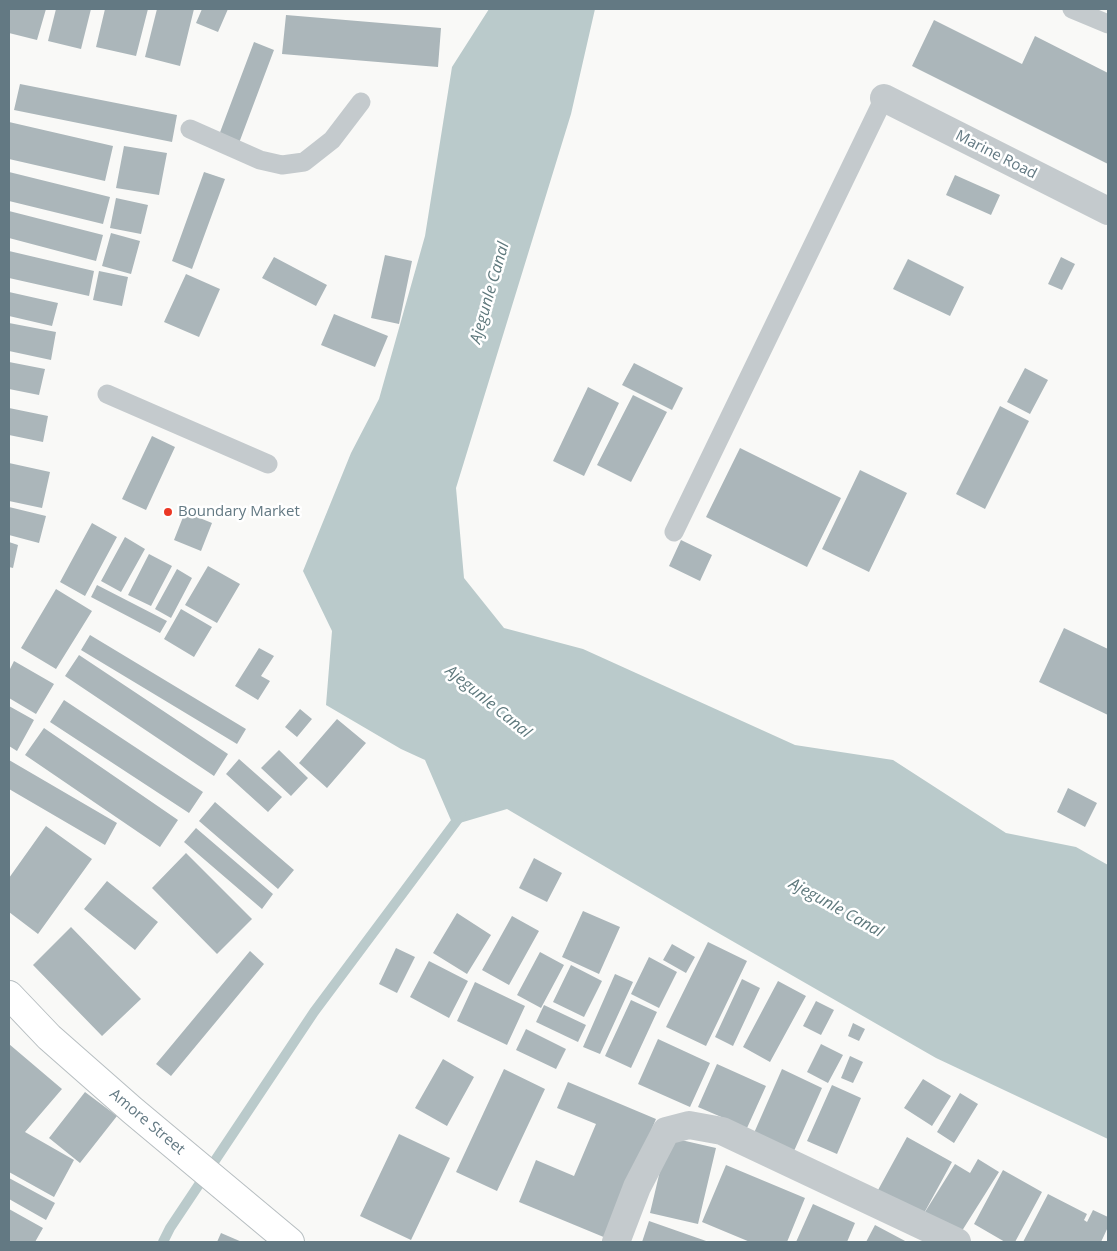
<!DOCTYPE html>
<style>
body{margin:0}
#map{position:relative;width:1117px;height:1251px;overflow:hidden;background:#f9f9f7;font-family:"Open Sans",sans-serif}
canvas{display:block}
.frame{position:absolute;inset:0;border:10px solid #637983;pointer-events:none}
</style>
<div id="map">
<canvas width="1117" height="1251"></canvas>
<div class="frame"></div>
</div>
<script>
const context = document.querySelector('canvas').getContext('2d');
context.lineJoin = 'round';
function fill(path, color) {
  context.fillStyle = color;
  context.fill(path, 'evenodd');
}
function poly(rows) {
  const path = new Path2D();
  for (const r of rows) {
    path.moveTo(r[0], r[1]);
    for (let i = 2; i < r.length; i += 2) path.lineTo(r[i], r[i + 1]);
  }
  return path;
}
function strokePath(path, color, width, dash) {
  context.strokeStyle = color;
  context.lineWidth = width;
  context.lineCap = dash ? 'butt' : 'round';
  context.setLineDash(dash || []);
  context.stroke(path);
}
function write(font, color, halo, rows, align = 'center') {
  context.font = font + ' "Open Sans",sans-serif';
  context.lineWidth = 5;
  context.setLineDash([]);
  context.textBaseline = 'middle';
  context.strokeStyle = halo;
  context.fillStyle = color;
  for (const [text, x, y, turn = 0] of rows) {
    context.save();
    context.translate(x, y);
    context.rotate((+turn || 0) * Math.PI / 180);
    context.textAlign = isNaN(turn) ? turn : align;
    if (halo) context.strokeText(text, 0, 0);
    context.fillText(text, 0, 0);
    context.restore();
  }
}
fill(poly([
 [489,9,595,9,571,114,456,488,464,578,504,628,583,649,795,745,893,760,1006,833,1076,847,1108,865,1108,1139,936,1058,713,930,507,809,453,825,425,760,401,749,326,705,332,631,303,571,351,453,379,399,425,236,452,67]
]), '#bacacb');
strokePath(poly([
 [163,1242,170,1228,314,1012,461,815]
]), '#bacacb', 10);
fill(poly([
 [9,9,46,9,37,40,9,33],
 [56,9,91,9,81,49,48,41],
 [105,9,148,9,136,56,96,47],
 [157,9,194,9,180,66,145,57],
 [202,9,228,9,218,32,196,23],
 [286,15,441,28,438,67,282,54],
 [934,20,1022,64,1035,36,1108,73,1108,164,912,66],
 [254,42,274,50,239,143,219,135],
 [20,84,177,115,172,142,14,110],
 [9,122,113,146,105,181,9,159],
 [124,146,167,153,159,195,116,188],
 [9,172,110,197,103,224,9,201],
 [204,172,225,179,192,269,172,261],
 [955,175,1000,195,991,215,946,195],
 [116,198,148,205,141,234,110,228],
 [9,211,103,235,96,261,9,238],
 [111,233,140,241,131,274,102,266],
 [9,251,94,271,89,296,9,278],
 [385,255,412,261,399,324,371,318],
 [274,257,327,285,316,306,262,278],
 [1061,257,1075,264,1062,290,1048,284],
 [908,259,964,287,950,316,893,289],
 [99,271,128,277,122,306,93,300],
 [186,274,220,289,199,337,164,322],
 [9,292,58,303,52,326,9,316],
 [334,314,388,336,375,367,321,345],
 [9,323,56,332,51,360,9,351],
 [9,362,45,369,39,395,9,389],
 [634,363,683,388,672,410,622,385],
 [1025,368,1048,380,1030,414,1007,402],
 [588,387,619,403,584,476,553,461],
 [633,395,667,412,631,482,597,465],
 [1000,406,1029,421,985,509,956,494],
 [9,408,48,416,43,442,9,435],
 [152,436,175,447,146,510,122,499],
 [740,448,841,498,807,567,706,517],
 [9,463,50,472,42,508,9,501],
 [860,470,907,493,869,572,822,549],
 [9,507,46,516,39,543,9,535],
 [185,512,212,523,201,551,174,540],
 [92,523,117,537,85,596,60,582],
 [125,537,145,549,121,592,101,581],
 [681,540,712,555,700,581,669,566],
 [9,542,18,545,13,568,9,567],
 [149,554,172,566,151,606,128,595],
 [208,566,240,584,217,623,185,605],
 [177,569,192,578,171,618,155,609],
 [97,585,167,621,160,633,91,597],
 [56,589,92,611,56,669,21,648],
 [181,609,212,627,194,657,164,639],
 [1064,628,1108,649,1108,715,1039,682],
 [90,635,246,729,237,744,81,650],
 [259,648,274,656,261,676,270,681,258,700,235,686],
 [79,655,228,754,214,776,65,676],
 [14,661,54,684,36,714,9,698,9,671],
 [64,700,203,792,189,813,50,722],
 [9,706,34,720,17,751,9,746],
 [300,709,312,719,297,737,285,727],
 [337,719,366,743,327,788,299,763],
 [44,728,178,820,160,847,25,755],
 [279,750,308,778,291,796,261,768],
 [239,759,282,797,268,812,226,774],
 [9,760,117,823,105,845,9,789],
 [1068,788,1097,803,1085,827,1057,812],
 [215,802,294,870,278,889,199,821],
 [46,826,92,859,38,934,9,912,9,878],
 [196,828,273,894,262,909,184,842],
 [186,853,252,919,217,954,152,888],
 [534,858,562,873,547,902,519,888],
 [107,881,158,922,135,950,84,909],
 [583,911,620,927,599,974,562,957],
 [457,913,491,935,467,974,433,953],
 [512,916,539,931,509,985,482,970],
 [71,927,141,999,102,1036,33,965],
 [708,942,747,961,706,1046,666,1027],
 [672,944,695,957,686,973,663,960],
 [396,948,415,957,397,993,379,984],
 [250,951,264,964,171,1076,156,1064],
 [540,952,564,965,541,1008,517,995],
 [649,957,677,972,659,1008,631,994],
 [429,961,468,981,449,1018,410,997],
 [571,965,602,981,584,1017,553,1002],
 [615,974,633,982,600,1054,583,1047],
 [742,979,760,988,733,1046,715,1037],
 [778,981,806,996,770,1062,743,1047],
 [475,982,525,1006,507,1045,457,1021],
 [631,1000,657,1012,631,1068,605,1056],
 [816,1001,834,1010,821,1035,803,1026],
 [544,1005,586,1025,578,1042,536,1022],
 [853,1023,865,1029,859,1041,848,1036],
 [526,1029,566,1049,556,1069,516,1050],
 [658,1039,710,1063,690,1107,638,1084],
 [9,1044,62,1089,25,1132,74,1160,54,1197,9,1172],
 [821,1044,843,1055,828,1083,807,1072],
 [850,1056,863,1062,853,1083,841,1078],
 [443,1059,474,1077,447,1126,415,1108],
 [717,1064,766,1086,747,1128,698,1107],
 [504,1069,545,1089,497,1191,456,1172],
 [782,1069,822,1088,794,1151,754,1133],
 [923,1079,951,1096,932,1126,904,1108],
 [568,1082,656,1119,606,1238,519,1202,536,1160,574,1176,596,1124,557,1108],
 [832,1085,861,1098,837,1154,807,1141],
 [85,1092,117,1116,80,1163,49,1138],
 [960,1093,978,1104,954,1143,937,1132],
 [399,1134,450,1158,411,1240,360,1216],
 [668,1137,716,1148,698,1224,650,1213],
 [907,1137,952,1162,923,1215,878,1190],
 [978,1159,999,1172,960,1234,925,1212,955,1164,970,1173],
 [726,1165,805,1198,787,1242,750,1242,702,1222],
 [1003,1170,1042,1192,1015,1242,1005,1242,974,1224],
 [9,1178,55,1203,46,1220,9,1199],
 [1048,1194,1087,1214,1084,1220,1087,1222,1093,1210,1108,1217,1108,1227,1101,1242,1023,1242],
 [813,1204,855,1223,847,1242,796,1242],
 [9,1209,43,1228,35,1242,9,1242],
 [649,1221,709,1242,642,1242],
 [875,1225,907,1242,866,1242],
 [221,1233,242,1242,217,1242]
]), '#abb6ba');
const secondary = poly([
 [9,995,49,1037,132,1110,290,1242]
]);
strokePath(secondary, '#b7bec1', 30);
strokePath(poly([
 [1072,9,1108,24],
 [190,129,260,160,282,165,304,162,332,140,361,102],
 [107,394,268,464],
 [674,532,884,98]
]), '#c4cacd', 19);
strokePath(poly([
 [884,98,1108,211],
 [616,1242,637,1187,666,1131,689,1125,722,1131,957,1242]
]), '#c4cacd', 28);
strokePath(secondary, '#fff', 28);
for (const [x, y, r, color] of [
 [168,512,5,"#eb3825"]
]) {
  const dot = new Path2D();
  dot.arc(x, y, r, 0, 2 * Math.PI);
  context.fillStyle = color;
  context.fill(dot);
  strokePath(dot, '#fff', 2);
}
write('15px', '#637983', '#fff', [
 ["Marine Road",996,155,27],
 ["Amore Street",147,1122,40]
]);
write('15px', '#637983', '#fff', [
 ["Boundary Market",178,512]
], 'left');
write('italic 16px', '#5e787c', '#fff', [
 ["Ajegunle Canal",490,293,-74],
 ["Ajegunle Canal",488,702,39],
 ["Ajegunle Canal",836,908,29]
]);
</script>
